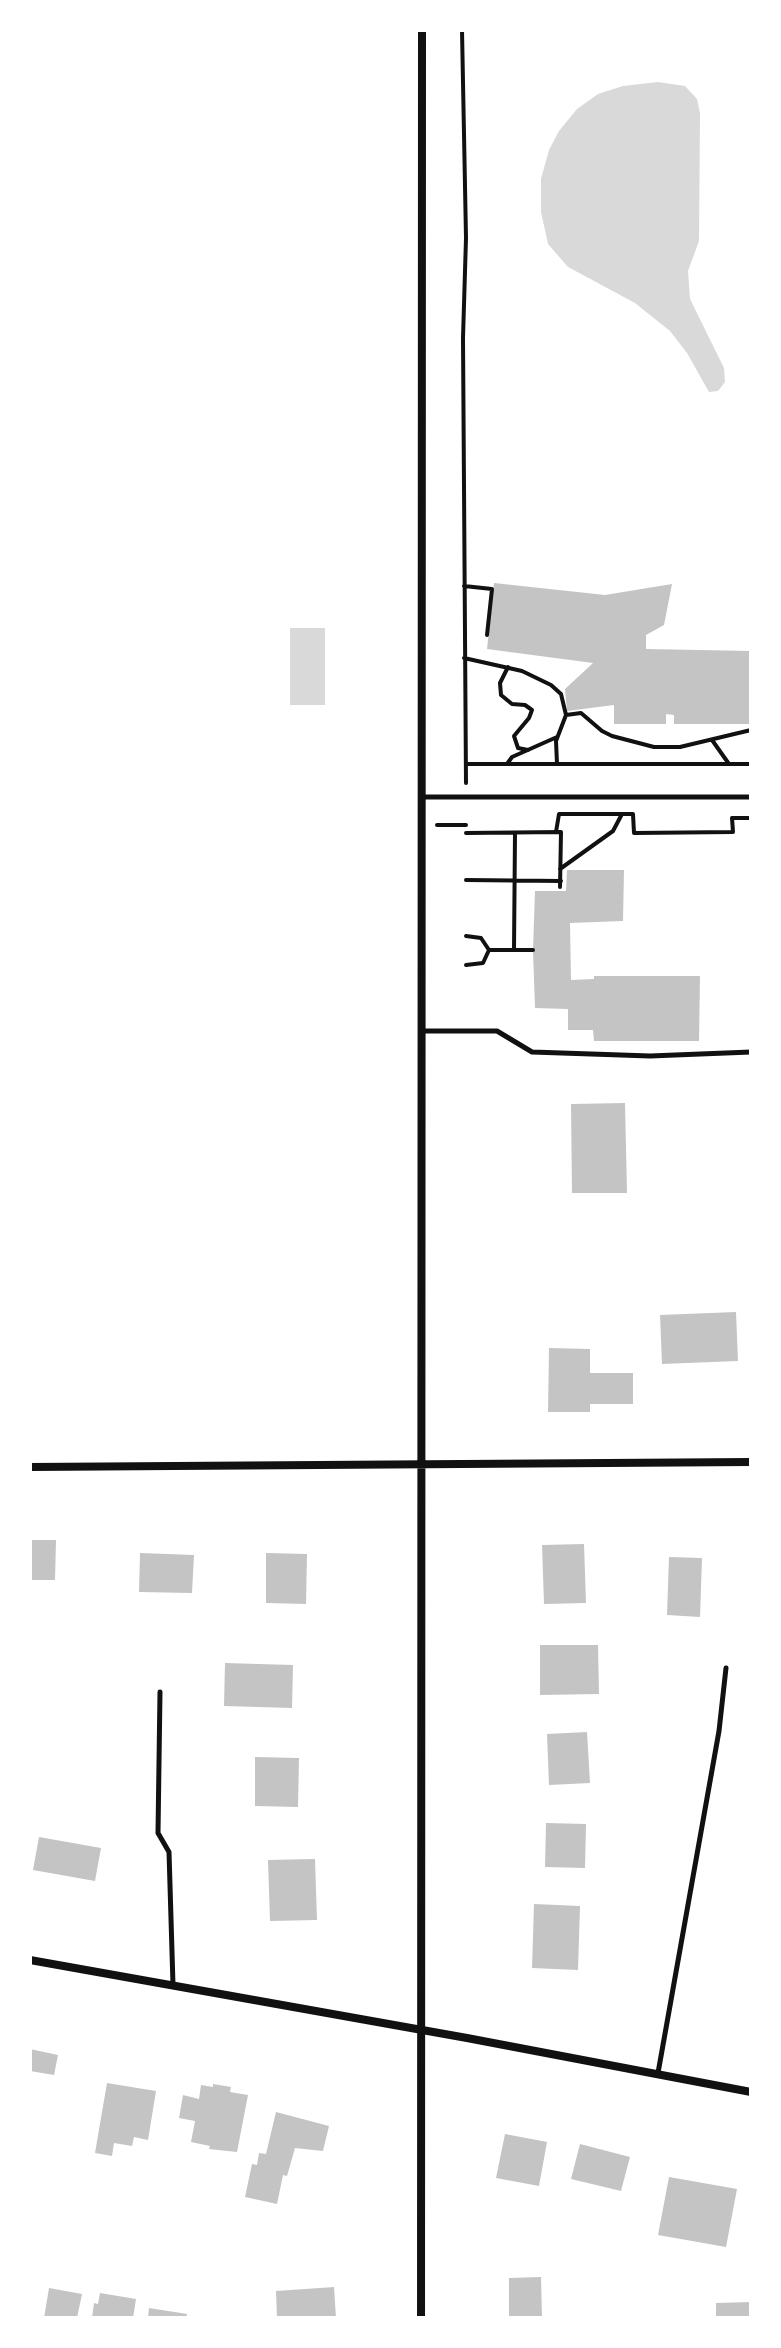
<!DOCTYPE html>
<style>
body{margin:0}
#map{position:relative;width:781px;height:2348px;overflow:hidden;background:#fff;font-family:"Public Sans",sans-serif}
canvas{display:block}
.frame{position:absolute;inset:0;border:32px solid #fff;pointer-events:none}
</style>
<div id="map">
<canvas width="781" height="2348"></canvas>
<div class="frame"></div>
</div>
<script>
const context = document.querySelector('canvas').getContext('2d');
context.lineJoin = 'round';
function fill(path, color) {
  context.fillStyle = color;
  context.fill(path, 'evenodd');
}
function poly(rows) {
  const path = new Path2D();
  for (const r of rows) {
    path.moveTo(r[0], r[1]);
    for (let i = 2; i < r.length; i += 2) path.lineTo(r[i], r[i + 1]);
  }
  return path;
}
function strokePath(path, color, width, dash) {
  context.strokeStyle = color;
  context.lineWidth = width;
  context.lineCap = dash ? 'butt' : 'round';
  context.setLineDash(dash || []);
  context.stroke(path);
}
fill(poly([
 [658,82,685,86,697,99,700,113,699,241,688,271,690,299,724,368,725,382,718,391,709,392,687,353,670,331,635,303,568,267,548,244,541,212,541,179,549,150,559,131,577,109,598,94,623,86],
 [290,628,325,628,325,705,290,705]
]), '#d9d9d9');
fill(poly([
 [494,583,605,595,672,584,664,625,646,635,646,649,751,651,751,724,674,724,674,715,666,714,666,724,614,724,614,705,567,711,565,689,593,663,487,649],
 [567,870,624,870,623,921,570,923,571,980,594,979,594,976,700,976,699,1041,594,1041,593,1030,568,1030,568,1009,535,1008,533,950,535,891,566,891],
 [625,1103,627,1193,572,1193,571,1104],
 [736,1312,738,1361,662,1364,660,1315],
 [549,1348,590,1349,590,1373,633,1373,633,1404,590,1404,590,1412,548,1412],
 [30,1540,56,1540,55,1580,30,1580],
 [584,1544,586,1603,544,1604,542,1545],
 [140,1553,194,1555,192,1593,139,1592],
 [266,1553,307,1554,306,1604,266,1603],
 [669,1557,702,1558,700,1617,667,1615],
 [540,1645,598,1645,599,1694,540,1695],
 [225,1663,293,1665,292,1708,224,1706],
 [587,1732,590,1783,549,1785,547,1734],
 [255,1757,299,1758,298,1807,255,1806],
 [546,1823,586,1824,585,1868,545,1867],
 [39,1837,101,1848,95,1881,33,1870],
 [315,1859,317,1920,270,1921,268,1860],
 [534,1904,580,1906,578,1970,532,1968],
 [30,2049,58,2055,54,2075,30,2071],
 [107,2083,156,2091,148,2140,134,2137,132,2146,114,2143,112,2156,95,2153],
 [213,2084,231,2087,230,2092,248,2095,237,2152,209,2149,210,2146,191,2142,195,2121,179,2118,183,2095,199,2099,201,2085,213,2087],
 [276,2112,329,2126,323,2151,295,2148,287,2176,283,2175,277,2204,245,2197,252,2164,257,2165,259,2153,266,2154],
 [505,2134,547,2142,539,2186,496,2178],
 [580,2144,630,2157,621,2191,571,2179],
 [669,2177,737,2189,726,2247,658,2235],
 [541,2277,542,2318,509,2318,509,2278],
 [334,2287,336,2318,277,2318,276,2291],
 [49,2288,82,2294,77,2318,44,2318],
 [100,2293,136,2299,133,2318,92,2318,94,2303,98,2304],
 [751,2302,751,2318,716,2318,716,2303],
 [149,2308,187,2314,186,2318,148,2318]
]), '#c4c4c4');
strokePath(poly([
 [462,30,466,238,463,338,466,783],
 [464,586,492,589,487,635],
 [464,658,522,671,551,685,561,694,566,715,556,741,557,764],
 [508,667,500,683,501,695,512,704,525,705,532,710,529,718,514,736,518,748,528,750],
 [566,715,581,713,602,731,612,736,654,747,680,747,751,730],
 [712,740,729,764],
 [466,764,751,764],
 [507,764,512,757,557,737],
 [437,825,466,825],
 [556,832,559,814,633,814,634,833,733,832,732,818,751,818],
 [466,833,561,832,560,887],
 [560,869,613,831,622,814],
 [466,880,561,881],
 [466,936,481,938,489,950,514,950,515,833],
 [514,950,533,950],
 [466,965,483,963,489,950]
]), '#111', 4);
strokePath(poly([
 [422,797,751,797],
 [422,1031,497,1031,532,1052,650,1056,751,1052],
 [160,1692,158,1833,169,1852,173,1985],
 [658,2073,719,1731,726,1668]
]), '#111', 5);
strokePath(poly([
 [30,1467,751,1462],
 [30,1960,467,2038,751,2092],
 [421,2318,422,30]
]), '#111', 8);
</script>
